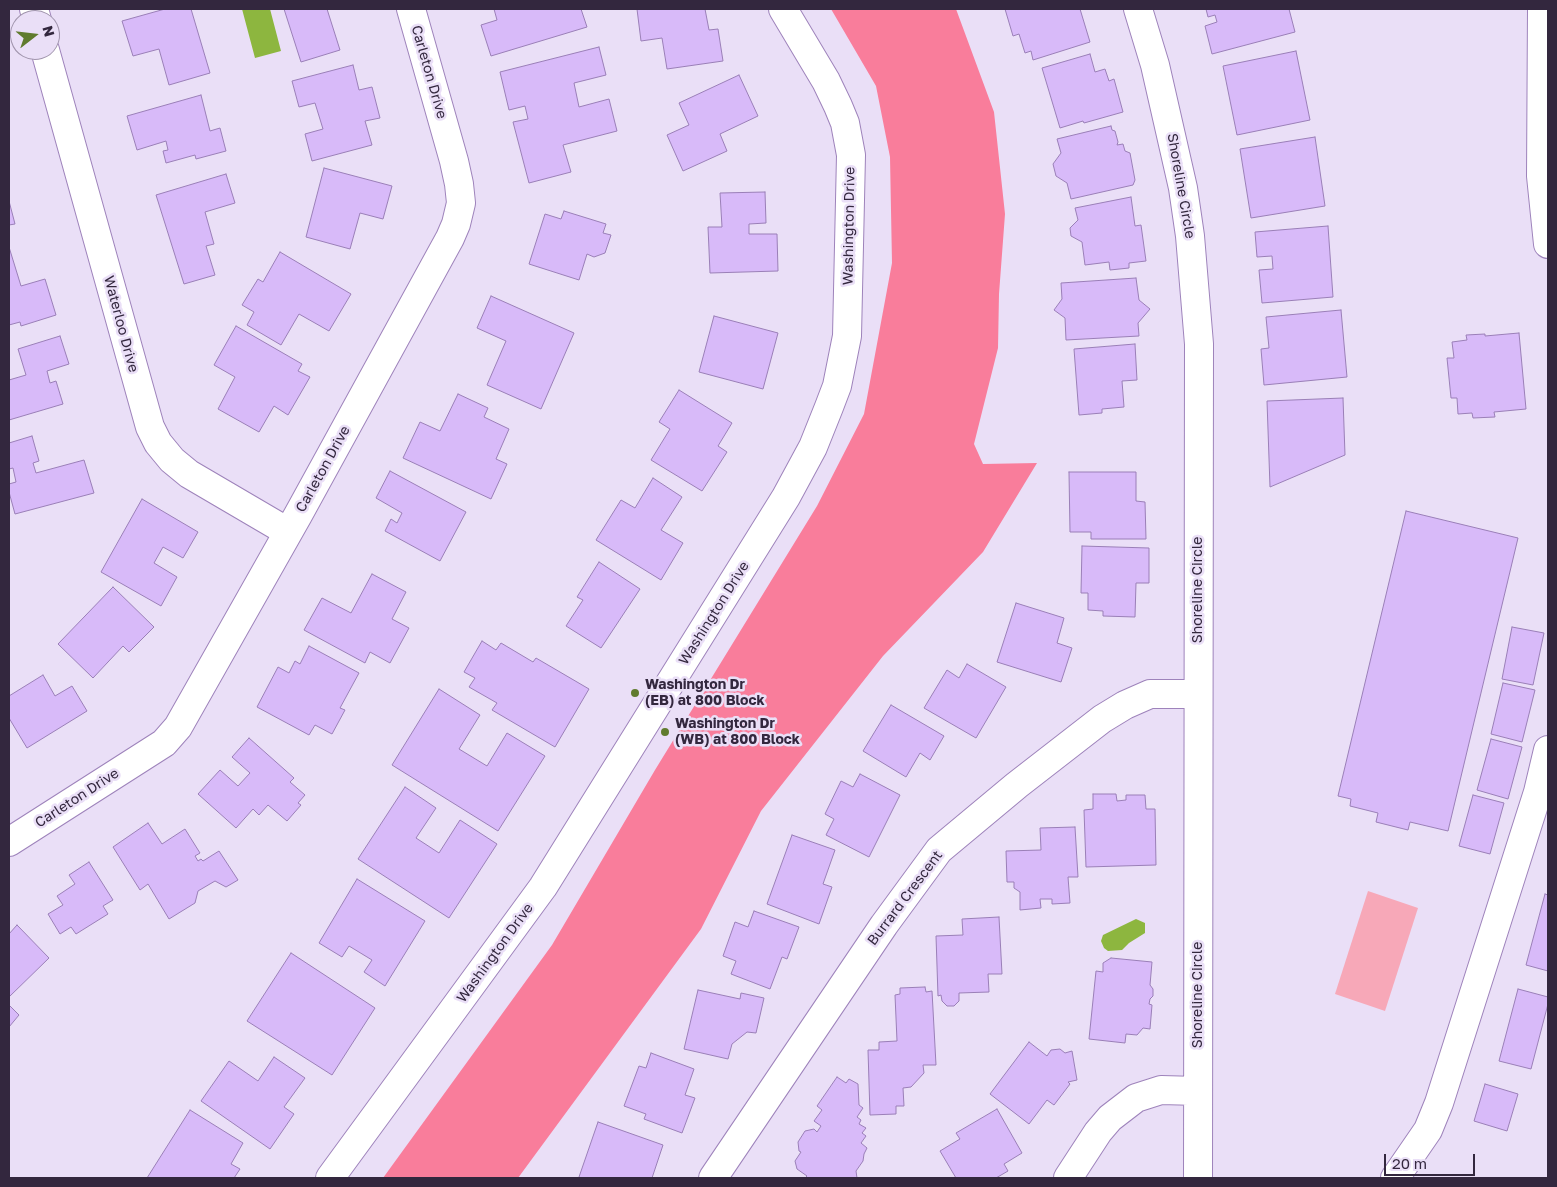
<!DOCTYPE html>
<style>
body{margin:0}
#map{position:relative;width:1557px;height:1187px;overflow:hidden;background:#eadff7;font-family:"Golos Text",sans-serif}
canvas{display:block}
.frame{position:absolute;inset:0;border:10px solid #33273e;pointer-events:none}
.north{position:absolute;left:10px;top:10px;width:50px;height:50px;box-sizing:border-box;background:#eadff7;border:1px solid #a195ad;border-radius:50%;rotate:74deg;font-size:14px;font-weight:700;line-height:20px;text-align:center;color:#33273e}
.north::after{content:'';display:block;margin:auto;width:18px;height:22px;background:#607b2e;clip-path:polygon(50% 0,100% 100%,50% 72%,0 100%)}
.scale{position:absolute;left:1384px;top:1154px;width:91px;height:22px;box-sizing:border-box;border:2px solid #33273e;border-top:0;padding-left:6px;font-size:15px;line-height:18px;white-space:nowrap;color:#33273e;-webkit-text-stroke:4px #eadff7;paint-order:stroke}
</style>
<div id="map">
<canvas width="1557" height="1187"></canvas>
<div class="frame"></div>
<div class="north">N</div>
<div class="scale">20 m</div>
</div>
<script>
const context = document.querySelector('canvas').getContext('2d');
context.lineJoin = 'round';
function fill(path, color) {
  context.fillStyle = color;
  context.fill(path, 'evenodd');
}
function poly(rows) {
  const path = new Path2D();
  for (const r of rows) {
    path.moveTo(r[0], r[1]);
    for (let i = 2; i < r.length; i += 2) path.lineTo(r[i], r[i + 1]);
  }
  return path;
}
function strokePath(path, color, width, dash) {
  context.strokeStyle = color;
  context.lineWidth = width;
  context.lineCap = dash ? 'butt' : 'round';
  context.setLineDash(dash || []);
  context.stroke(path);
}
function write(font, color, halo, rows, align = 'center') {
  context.font = font + ' "Golos Text",sans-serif';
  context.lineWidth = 5;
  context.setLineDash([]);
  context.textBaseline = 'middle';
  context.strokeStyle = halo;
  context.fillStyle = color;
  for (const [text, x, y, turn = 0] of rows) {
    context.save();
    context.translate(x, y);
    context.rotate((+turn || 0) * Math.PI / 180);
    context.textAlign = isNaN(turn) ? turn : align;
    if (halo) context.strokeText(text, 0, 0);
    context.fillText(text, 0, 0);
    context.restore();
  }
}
fill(poly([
 [1368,891,1418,908,1385,1011,1335,994]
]), '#f7a8b8');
fill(poly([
 [831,9,956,9,994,112,1005,214,999,294,998,348,974,444,983,464,1037,463,983,552,883,656,761,811,701,929,518,1178,383,1178,552,945,655,770,817,506,864,414,892,263,890,157,876,86]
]), '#f97d9b');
fill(poly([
 [242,9,270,9,281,51,255,58],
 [1136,919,1145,923,1145,933,1129,943,1122,950,1108,951,1104,948,1101,941,1103,935]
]), '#8db63f');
const building = poly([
 [165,9,191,9,210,73,169,85,159,49,133,56,122,21,165,9],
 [284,9,327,9,340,50,301,62,284,9],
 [494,9,581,9,587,27,491,56,481,25,497,20,494,9],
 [637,9,705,9,709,30,718,29,723,61,667,69,662,38,641,41,637,9],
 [1005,9,1080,9,1090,42,1033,60,1031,51,1025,53,1019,34,1013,36,1005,9],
 [1206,9,1289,9,1295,32,1212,54,1205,26,1217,22,1215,15,1208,17,1206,9],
 [599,47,606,75,574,83,579,107,609,99,617,131,563,145,571,172,529,183,513,122,528,119,525,106,509,110,500,72,599,47],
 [1296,51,1310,120,1237,135,1223,66,1296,51],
 [1090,54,1095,72,1105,69,1109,81,1114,79,1123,112,1084,123,1083,121,1060,128,1042,68,1090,54],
 [353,65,359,90,372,87,380,118,365,121,372,145,312,161,305,134,323,129,315,103,299,107,292,81,353,65],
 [739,75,758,116,720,134,727,151,683,171,667,135,689,125,679,103,739,75],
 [201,95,210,131,220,128,226,151,196,159,195,155,166,163,163,151,168,150,166,141,137,150,127,116,201,95],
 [1111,126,1112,130,1115,131,1118,142,1117,145,1123,144,1125,151,1130,153,1135,180,1133,185,1071,199,1067,183,1056,176,1053,164,1061,153,1057,139,1111,126],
 [1315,137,1325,206,1251,218,1240,149,1315,137],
 [324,168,392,186,383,219,360,213,350,249,306,237,324,168],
 [226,174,235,203,205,212,214,244,206,246,215,275,184,284,156,195,226,174],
 [765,192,766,223,749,224,749,234,777,234,778,271,710,273,708,227,722,227,720,193,765,192],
 [1131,197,1135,226,1141,225,1146,261,1129,263,1129,268,1110,270,1109,262,1085,265,1082,242,1071,236,1070,228,1078,220,1075,208,1131,197],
 [9,201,15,224,9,225,9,201],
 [564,211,606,224,603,233,611,235,605,253,594,257,587,254,579,280,529,264,545,214,561,219,564,211],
 [1328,226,1333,297,1262,303,1259,270,1273,269,1272,256,1257,257,1255,232,1328,226],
 [9,247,21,286,45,279,56,315,21,326,20,322,9,325,9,247],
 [280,252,351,294,329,331,299,314,281,345,247,325,254,312,242,305,258,279,263,282,280,252],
 [1136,278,1139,300,1150,309,1138,323,1139,336,1066,340,1065,318,1054,310,1062,299,1061,283,1136,278],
 [491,296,574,333,541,409,487,385,506,341,477,328,491,296],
 [1341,310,1347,377,1264,385,1261,349,1269,348,1266,317,1341,310],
 [714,316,778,333,763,389,699,372,714,316],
 [236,326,302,364,298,371,310,377,288,415,274,406,259,432,218,409,235,377,214,365,236,326],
 [1519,333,1526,409,1494,412,1495,417,1473,418,1472,413,1458,414,1457,398,1451,398,1447,358,1454,358,1452,342,1467,340,1466,335,1485,334,1485,336,1519,333],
 [60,336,69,364,47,371,50,383,56,381,63,404,9,420,9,380,26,375,18,349,60,336],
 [1135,344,1137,380,1122,381,1124,407,1102,409,1102,413,1079,415,1074,349,1135,344],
 [679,390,732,423,718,446,727,452,702,491,651,460,670,429,659,422,679,390],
 [458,394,488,408,484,417,509,429,496,459,507,464,491,499,403,458,420,422,440,431,458,394],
 [1343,398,1345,455,1270,487,1267,401,1343,398],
 [32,436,39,461,33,463,36,473,84,460,94,493,15,514,9,492,9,484,16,482,13,468,9,469,9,443,32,436],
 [390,471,466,512,440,561,385,531,391,519,397,523,402,513,376,498,390,471],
 [1069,472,1136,472,1136,501,1145,502,1146,539,1091,539,1091,532,1070,532,1069,472],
 [653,478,682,497,661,530,683,543,661,580,596,540,621,500,635,508,653,478],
 [142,499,198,532,183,558,163,547,154,563,177,577,161,606,101,572,142,499],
 [1406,511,1518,538,1448,831,1410,822,1408,830,1376,822,1378,813,1350,806,1351,799,1338,796,1406,511],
 [1082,546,1149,548,1149,583,1136,583,1135,617,1103,616,1103,611,1088,610,1088,593,1081,593,1082,546],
 [599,562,640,589,601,648,566,626,583,600,577,597,599,562],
 [372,574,406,592,392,619,409,628,390,663,370,652,365,663,304,630,322,598,351,613,372,574],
 [113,587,154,627,129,652,123,646,93,678,58,644,113,587],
 [1016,603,1064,618,1057,643,1072,648,1061,682,997,662,1016,603],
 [1512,627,1544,633,1533,685,1502,679,1512,627],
 [482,641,496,650,501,643,533,662,536,658,589,689,555,747,492,710,497,703,469,687,475,678,464,672,482,641],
 [309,646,359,673,340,708,345,710,332,734,315,725,309,735,257,707,278,667,289,673,295,661,300,664,309,646],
 [967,664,1006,687,976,738,924,708,947,670,959,678,967,664],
 [43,675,55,696,72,686,87,711,27,748,9,718,9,696,43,675],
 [1503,683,1535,690,1522,742,1491,734,1503,683],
 [439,689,480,715,459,749,487,766,507,733,545,756,498,831,392,765,439,689],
 [891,705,944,736,930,760,920,753,906,777,863,751,891,705],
 [249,738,294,778,290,782,305,795,298,803,301,805,287,821,268,805,259,815,253,809,236,828,198,794,220,770,238,786,250,773,232,757,249,738],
 [1491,739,1522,747,1508,799,1477,790,1491,739],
 [860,774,900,795,869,857,826,835,834,819,825,814,841,781,853,787,860,774],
 [405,787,436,808,416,838,439,853,460,820,497,844,449,918,358,859,405,787],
 [1093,794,1116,794,1117,801,1126,800,1126,795,1145,795,1146,809,1155,809,1156,865,1086,867,1084,810,1093,809,1093,794],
 [1473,795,1504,803,1490,854,1459,846,1473,795],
 [148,823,162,844,185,829,200,853,195,856,198,861,201,859,203,861,219,851,238,880,226,887,215,881,198,891,195,903,169,919,148,884,140,890,113,847,148,823],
 [1075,827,1078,877,1068,877,1070,903,1052,904,1052,899,1040,899,1041,908,1020,910,1020,892,1014,888,1014,882,1007,882,1006,851,1041,850,1040,828,1075,827],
 [792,835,835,850,823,884,832,887,819,924,767,904,792,835],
 [89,862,113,900,103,906,108,914,76,934,71,927,60,934,48,914,63,905,57,896,75,884,69,875,89,862],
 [357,879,425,921,385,986,364,972,372,960,349,946,342,957,319,943,357,879],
 [1545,894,1548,895,1548,971,1526,965,1545,894],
 [754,911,799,927,787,959,782,957,770,989,731,974,736,961,723,956,735,922,748,927,754,911],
 [999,917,1002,974,988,974,989,992,959,993,959,1001,954,1006,947,1006,942,1001,941,995,938,996,936,936,963,935,962,919,999,917],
 [17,925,49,958,9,997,9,934,17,925],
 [291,953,375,1008,332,1075,247,1021,291,953],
 [1111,958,1152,962,1150,985,1153,989,1153,996,1150,999,1149,1004,1152,1005,1150,1029,1143,1028,1137,1035,1126,1034,1125,1043,1089,1039,1096,971,1103,972,1103,963,1111,958],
 [925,987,926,992,932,991,936,1065,923,1065,924,1073,911,1087,903,1088,904,1106,896,1106,896,1114,870,1115,868,1050,879,1050,879,1042,897,1041,895,995,900,994,900,988,925,987],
 [1518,989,1548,997,1548,1004,1531,1069,1499,1061,1518,989],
 [698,990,740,999,741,993,764,998,756,1033,747,1032,732,1044,728,1059,684,1049,698,990],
 [9,1005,19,1015,9,1027,9,1005],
 [1029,1042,1047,1056,1051,1050,1060,1049,1065,1053,1072,1051,1077,1080,1068,1082,1070,1084,1054,1105,1047,1100,1029,1124,990,1094,1029,1042],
 [651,1053,694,1069,685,1095,695,1098,682,1133,644,1119,646,1114,624,1106,639,1066,646,1068,651,1053],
 [274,1057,305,1078,284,1107,294,1114,270,1149,201,1101,229,1061,258,1081,274,1057],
 [837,1077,846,1083,849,1079,858,1084,859,1105,863,1108,857,1117,861,1120,859,1124,866,1128,862,1133,866,1136,861,1143,867,1148,864,1154,863,1161,856,1171,857,1178,805,1178,807,1176,797,1169,795,1161,801,1152,799,1151,798,1142,805,1131,814,1129,817,1132,821,1126,814,1121,822,1110,817,1106,837,1077],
 [1485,1084,1518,1094,1507,1131,1474,1121,1485,1084],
 [997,1109,1022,1153,1004,1164,1008,1171,996,1178,956,1178,940,1151,960,1139,956,1133,997,1109],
 [190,1110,243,1143,231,1164,240,1169,234,1178,147,1178,190,1110],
 [598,1122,663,1145,652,1178,582,1178,579,1177,598,1122]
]);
fill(building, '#d8baf9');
strokePath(building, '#9a7fb7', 1);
const minor = poly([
 [34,9,37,20],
 [1138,9,1155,65,1183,188,1190,236,1199,344,1198,1178],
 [1542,9,1541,176,1548,244],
 [45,50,150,427,158,443,172,460,189,474,288,532],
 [9,842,164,743,178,727,298,515,450,238,456,224,461,203,459,184,454,161,411,9],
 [330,1178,543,887,786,497,813,447,829,407,837,386,847,336,851,155,845,123,838,106,826,81,783,9],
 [713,1178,884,925,939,850,1017,785,1102,719,1125,705,1150,694,1197,694],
 [1068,1178,1098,1132,1110,1118,1136,1098,1161,1090,1198,1091],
 [1395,1178,1428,1130,1439,1103,1538,792,1548,750]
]);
strokePath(minor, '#9e83bb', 30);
strokePath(minor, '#fff', 28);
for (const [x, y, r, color] of [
 [635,693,5,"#607b2e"],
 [665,732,5,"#607b2e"]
]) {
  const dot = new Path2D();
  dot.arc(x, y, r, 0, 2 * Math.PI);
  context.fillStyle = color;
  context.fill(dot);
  strokePath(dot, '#eadff7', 2);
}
write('14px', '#33273e', '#eadff7', [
 ["Carleton Drive",429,72,74],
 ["Shoreline Circle",1181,186,80],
 ["Washington Drive",849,226,-89],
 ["Waterloo Drive",121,324,75],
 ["Carleton Drive",323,469,-61],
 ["Shoreline Circle",1198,590,-90],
 ["Washington Drive",714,613,-58],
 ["Carleton Drive",77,798,-33],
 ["Burrard Crescent",905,898,-53],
 ["Washington Drive",495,953,-54],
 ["Shoreline Circle",1198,995,-90]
]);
write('bold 14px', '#33273e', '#eadff7', [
 ["Washington Dr",645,685],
 ["(EB) at 800 Block",645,701],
 ["Washington Dr",675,724],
 ["(WB) at 800 Block",675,740]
], 'left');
</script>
